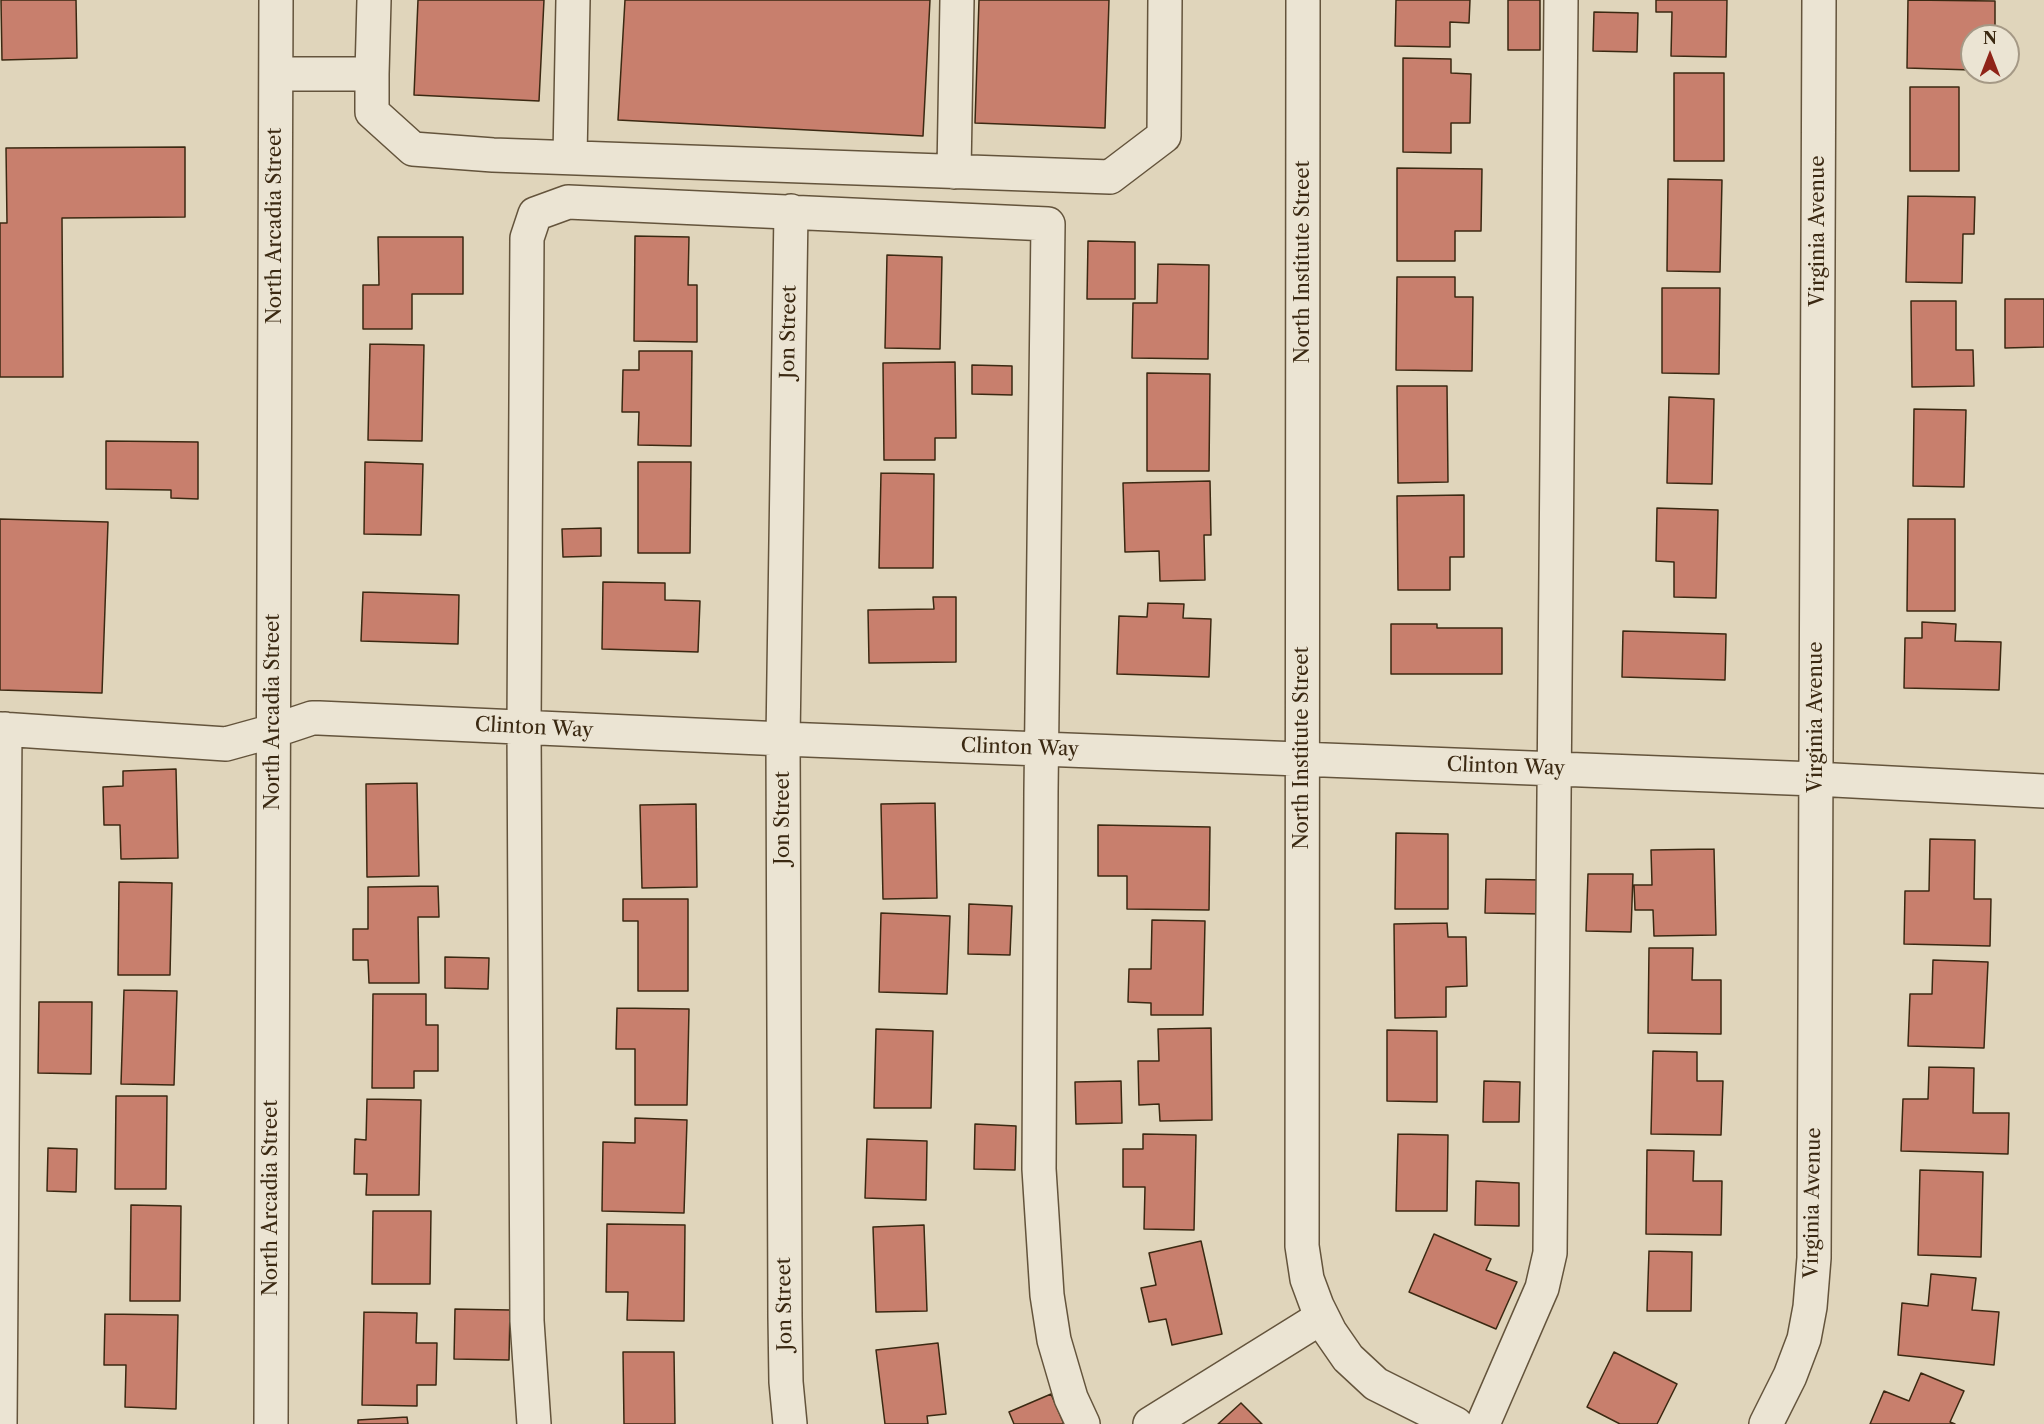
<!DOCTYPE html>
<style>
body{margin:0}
#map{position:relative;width:2044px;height:1424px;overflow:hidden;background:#e0d5bb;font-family:"Libre Caslon Text",serif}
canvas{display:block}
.north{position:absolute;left:1960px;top:24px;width:60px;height:60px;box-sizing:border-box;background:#ebe4d3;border:2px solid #a59986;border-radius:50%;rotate:0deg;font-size:16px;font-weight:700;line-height:24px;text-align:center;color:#3b2912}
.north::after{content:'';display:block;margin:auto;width:21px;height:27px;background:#8f2418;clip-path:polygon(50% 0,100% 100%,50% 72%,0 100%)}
</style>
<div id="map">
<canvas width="2044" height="1424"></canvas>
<div class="north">N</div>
</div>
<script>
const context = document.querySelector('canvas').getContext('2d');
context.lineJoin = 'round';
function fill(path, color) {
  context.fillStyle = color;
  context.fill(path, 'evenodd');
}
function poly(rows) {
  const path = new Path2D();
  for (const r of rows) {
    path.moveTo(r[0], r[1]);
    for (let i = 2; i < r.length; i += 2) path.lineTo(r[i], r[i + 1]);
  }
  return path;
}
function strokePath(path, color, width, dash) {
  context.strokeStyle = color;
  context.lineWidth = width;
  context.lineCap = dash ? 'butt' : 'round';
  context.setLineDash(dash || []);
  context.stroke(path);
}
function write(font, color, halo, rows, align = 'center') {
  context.font = font + ' "Libre Caslon Text",serif';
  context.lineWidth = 6;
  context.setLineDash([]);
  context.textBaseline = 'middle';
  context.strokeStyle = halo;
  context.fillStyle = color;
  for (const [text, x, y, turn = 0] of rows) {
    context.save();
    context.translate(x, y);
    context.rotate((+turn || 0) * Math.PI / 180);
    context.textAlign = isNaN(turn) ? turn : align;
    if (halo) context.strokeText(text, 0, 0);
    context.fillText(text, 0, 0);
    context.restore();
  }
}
const building = poly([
 [1,0,76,0,77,58,2,60,1,0],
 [418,0,544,0,539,101,414,95,418,0],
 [625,0,930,0,923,136,618,120,625,0],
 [979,0,1109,0,1105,128,975,123,979,0],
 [1396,0,1470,0,1469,23,1450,22,1450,47,1395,46,1396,0],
 [1508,0,1540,0,1540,50,1508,50,1508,0],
 [1656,0,1727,0,1726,57,1671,56,1672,12,1656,12,1656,0],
 [1908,0,1995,1,1995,36,1972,36,1972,70,1907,68,1908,0],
 [1594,12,1638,13,1637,52,1593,51,1594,12],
 [1403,58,1451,59,1451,73,1471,74,1470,123,1451,123,1451,153,1403,152,1403,58],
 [1674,73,1724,73,1724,161,1674,161,1674,73],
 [1910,87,1959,87,1959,171,1910,171,1910,87],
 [185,147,185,217,62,218,63,377,0,377,0,223,7,223,6,148,185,147],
 [1397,168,1482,169,1481,231,1455,231,1455,261,1397,261,1397,168],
 [1668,179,1722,180,1720,272,1667,271,1668,179],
 [1908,196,1975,197,1974,234,1963,234,1962,283,1906,282,1908,196],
 [635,236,689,237,688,285,697,285,697,342,634,341,635,236],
 [378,237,463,237,463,294,412,294,412,329,363,329,363,285,379,285,378,237],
 [1088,241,1135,242,1135,299,1087,299,1088,241],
 [887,255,942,257,940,349,885,348,887,255],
 [1158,264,1209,265,1208,359,1132,358,1133,303,1157,303,1158,264],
 [1397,277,1455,277,1455,297,1473,297,1472,371,1396,370,1397,277],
 [1662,288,1720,288,1719,374,1662,373,1662,288],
 [2005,299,2044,299,2044,347,2005,348,2005,299],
 [1911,301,1956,301,1956,350,1973,350,1974,386,1912,387,1911,301],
 [370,344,424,345,422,441,368,440,370,344],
 [639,351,692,351,691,446,638,445,639,412,622,412,623,370,639,370,639,351],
 [955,362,956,438,935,438,935,460,884,460,883,363,955,362],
 [972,365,1012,366,1012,395,972,394,972,365],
 [1147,373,1210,374,1209,471,1147,471,1147,373],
 [1397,386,1447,386,1448,482,1398,483,1397,386],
 [1669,397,1714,399,1712,484,1667,483,1669,397],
 [1914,409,1966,410,1964,487,1913,486,1914,409],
 [106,441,198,442,198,499,171,498,171,490,106,489,106,441],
 [365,462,423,464,421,535,364,534,365,462],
 [638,462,691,462,690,553,638,553,638,462],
 [881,473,934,474,933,568,879,568,881,473],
 [1210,481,1211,535,1204,535,1205,580,1160,581,1159,551,1125,552,1123,483,1210,481],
 [1464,495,1464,557,1450,557,1450,590,1398,590,1397,496,1464,495],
 [1657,508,1718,510,1716,598,1674,597,1674,562,1656,561,1657,508],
 [0,519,108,522,102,693,0,690,0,519],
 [1908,519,1955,519,1955,611,1907,611,1908,519],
 [601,528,601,556,563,557,562,529,601,528],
 [603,582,665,583,665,600,700,601,698,652,602,649,603,582],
 [363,592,459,595,458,644,361,641,363,592],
 [933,597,956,597,956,662,869,663,868,610,934,609,933,597],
 [1148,603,1184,604,1183,618,1211,619,1209,677,1117,674,1119,616,1147,617,1148,603],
 [1922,622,1956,624,1955,641,2001,642,1999,690,1904,688,1905,638,1922,638,1922,622],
 [1391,624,1437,624,1437,628,1502,628,1502,674,1391,674,1391,624],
 [1623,631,1726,634,1725,680,1622,677,1623,631],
 [176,769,178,858,121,859,120,825,104,825,103,787,123,786,123,771,176,769],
 [417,783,419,876,367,877,366,784,417,783],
 [935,803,937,898,883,899,881,804,935,803],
 [696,804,697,887,642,888,640,805,696,804],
 [1098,825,1210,827,1209,910,1127,909,1127,876,1098,876,1098,825],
 [1396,833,1448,834,1448,909,1395,909,1396,833],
 [1930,839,1975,840,1974,899,1991,899,1990,946,1904,944,1905,891,1929,891,1930,839],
 [1714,849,1716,935,1654,936,1653,910,1635,910,1634,885,1652,885,1651,850,1714,849],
 [1588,874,1633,874,1631,932,1586,931,1588,874],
 [1486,879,1543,880,1542,914,1485,913,1486,879],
 [119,882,172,883,170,975,118,975,119,882],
 [438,886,439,917,418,917,419,983,369,983,368,960,353,960,353,929,368,929,368,887,438,886],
 [623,899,688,899,688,991,638,991,638,921,623,921,623,899],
 [969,904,1012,906,1010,955,968,954,969,904],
 [881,913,950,916,947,994,879,992,881,913],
 [1152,920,1205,921,1203,1015,1151,1015,1151,1003,1128,1002,1129,969,1151,969,1152,920],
 [1447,923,1448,937,1466,937,1467,986,1446,987,1446,1017,1395,1018,1394,924,1447,923],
 [1649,948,1693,948,1692,980,1721,980,1721,1034,1648,1033,1649,948],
 [445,957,489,958,488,989,445,988,445,957],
 [1933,960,1988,962,1984,1048,1908,1046,1910,994,1932,994,1933,960],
 [124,990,177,991,174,1085,121,1084,124,990],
 [373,994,426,994,426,1025,438,1025,438,1071,414,1071,414,1088,372,1088,373,994],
 [39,1002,92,1002,91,1074,38,1073,39,1002],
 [617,1008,689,1009,687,1105,635,1105,635,1049,616,1049,617,1008],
 [1211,1028,1212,1120,1160,1121,1159,1104,1139,1105,1138,1061,1159,1061,1158,1029,1211,1028],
 [876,1029,933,1031,931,1108,874,1108,876,1029],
 [1387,1030,1437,1031,1437,1102,1387,1101,1387,1030],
 [1653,1051,1697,1052,1697,1081,1723,1081,1721,1135,1651,1134,1653,1051],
 [1929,1067,1974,1068,1973,1113,2009,1113,2008,1154,1901,1151,1903,1099,1928,1099,1929,1067],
 [1121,1081,1122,1123,1076,1124,1075,1082,1121,1081],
 [1484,1081,1520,1082,1519,1122,1483,1122,1484,1081],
 [116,1096,167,1096,166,1189,115,1189,116,1096],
 [367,1099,421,1100,419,1195,366,1195,367,1174,354,1174,355,1139,366,1140,367,1099],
 [635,1118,687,1120,684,1213,602,1211,603,1142,635,1143,635,1118],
 [975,1124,1016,1126,1015,1170,974,1169,975,1124],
 [1143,1134,1196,1135,1194,1230,1144,1229,1145,1187,1123,1187,1123,1149,1143,1149,1143,1134],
 [1398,1134,1448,1135,1447,1211,1396,1211,1398,1134],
 [867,1139,927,1141,926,1200,865,1198,867,1139],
 [48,1148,77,1149,76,1192,47,1191,48,1148],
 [1647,1150,1694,1151,1693,1181,1722,1181,1721,1235,1646,1234,1647,1150],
 [1920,1170,1983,1172,1981,1257,1918,1255,1920,1170],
 [1476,1181,1519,1183,1519,1226,1475,1225,1476,1181],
 [131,1205,181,1206,180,1301,130,1301,131,1205],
 [373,1211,431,1211,430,1284,372,1284,373,1211],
 [607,1224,685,1225,684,1321,627,1320,628,1292,606,1292,607,1224],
 [924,1225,927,1311,876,1312,873,1227,924,1225],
 [1434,1234,1491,1259,1486,1270,1517,1282,1496,1329,1409,1292,1434,1234],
 [1201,1241,1222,1334,1172,1345,1166,1319,1149,1322,1141,1288,1156,1285,1149,1253,1201,1241],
 [1649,1251,1692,1252,1691,1311,1647,1311,1649,1251],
 [1931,1274,1976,1278,1972,1310,1999,1312,1994,1365,1898,1355,1902,1303,1928,1306,1931,1274],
 [455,1309,510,1310,509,1360,454,1359,455,1309],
 [364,1312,417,1313,416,1343,437,1343,436,1385,417,1385,417,1406,362,1405,364,1312],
 [105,1314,178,1315,176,1409,125,1407,126,1365,104,1365,105,1314],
 [938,1343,946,1414,927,1416,928,1424,885,1424,876,1350,938,1343],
 [623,1352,674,1352,675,1424,624,1424,623,1352],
 [1614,1352,1677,1384,1657,1424,1620,1424,1587,1407,1614,1352],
 [1921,1373,1964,1391,1950,1422,1955,1424,1870,1424,1884,1391,1909,1401,1921,1373],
 [1051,1394,1064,1424,1014,1424,1009,1412,1051,1394],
 [1241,1403,1262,1424,1218,1424,1241,1403],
 [407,1417,408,1424,358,1424,358,1420,407,1417]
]);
fill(building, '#c87f6d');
strokePath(building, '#3b2912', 1.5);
const minor = poly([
 [1303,0,1302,1246,1307,1279,1317,1306,1330,1332,1348,1358,1376,1384,1456,1424],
 [276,74,372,74,374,0],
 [372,74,372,112,413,149,493,155,1110,177,1164,136,1165,0],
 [570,157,573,0],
 [954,172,957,0],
 [0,729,226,744,273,731,312,718,319,718,783,739,1815,779,2044,791],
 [0,1424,5,729],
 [271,1424,276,0],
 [534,1424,527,1321,524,727,527,238,535,214,568,202,1048,224,1041,791,1039,1169,1047,1295,1054,1340,1071,1398,1083,1424],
 [790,1424,786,1382,785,1317,783,739,791,211],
 [1150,1424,1322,1317],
 [1483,1424,1542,1288,1550,1253,1561,0],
 [1766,1424,1790,1376,1804,1339,1810,1307,1814,1258,1819,0]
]);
strokePath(minor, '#64543c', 36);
strokePath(minor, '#ebe4d3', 33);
write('20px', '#3b2912', '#ebe4d3', [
 ["North Arcadia Street",275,226,-90],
 ["Virginia Avenue",1818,231,-90],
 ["North Institute Street",1303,262,-90],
 ["Jon Street",789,332,-89],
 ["North Arcadia Street",273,712,-90],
 ["Virginia Avenue",1816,717,-90],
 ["Clinton Way",534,728,3],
 ["Clinton Way",1020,748,2],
 ["North Institute Street",1302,748,-90],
 ["Clinton Way",1506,767,2],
 ["Jon Street",783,818,-90],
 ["North Arcadia Street",271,1198,-90],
 ["Virginia Avenue",1813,1203,-89],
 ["Jon Street",785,1304,-91]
]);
</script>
